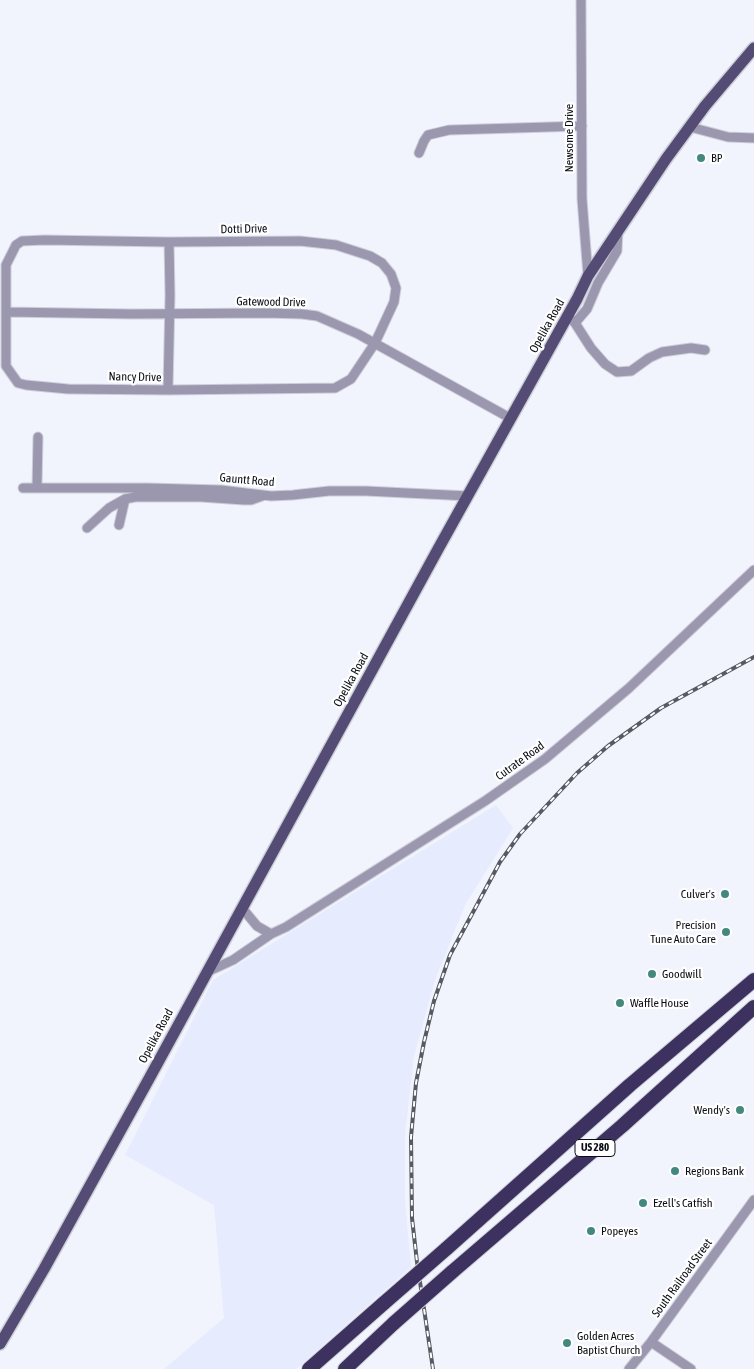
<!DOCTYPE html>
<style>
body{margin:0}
canvas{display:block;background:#f1f3fd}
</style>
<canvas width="754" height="1369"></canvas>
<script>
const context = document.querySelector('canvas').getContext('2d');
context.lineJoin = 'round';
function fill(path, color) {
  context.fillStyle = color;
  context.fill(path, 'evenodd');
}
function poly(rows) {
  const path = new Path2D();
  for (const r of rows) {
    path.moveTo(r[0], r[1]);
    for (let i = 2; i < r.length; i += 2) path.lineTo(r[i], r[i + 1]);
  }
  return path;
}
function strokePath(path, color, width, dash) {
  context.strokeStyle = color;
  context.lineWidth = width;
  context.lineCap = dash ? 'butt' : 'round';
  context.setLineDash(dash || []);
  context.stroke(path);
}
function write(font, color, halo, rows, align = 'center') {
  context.font = font + ' "Asap Condensed",sans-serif';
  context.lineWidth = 4.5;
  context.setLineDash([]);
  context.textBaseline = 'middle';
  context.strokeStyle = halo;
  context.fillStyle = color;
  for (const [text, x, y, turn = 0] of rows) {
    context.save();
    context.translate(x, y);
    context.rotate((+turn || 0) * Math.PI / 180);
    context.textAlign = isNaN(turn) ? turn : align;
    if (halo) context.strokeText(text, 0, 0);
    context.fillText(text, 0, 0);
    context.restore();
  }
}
fill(poly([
 [496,805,513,828,465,905,435,980,414,1056,405,1134,405,1202,411,1267,296,1369,164,1369,224,1318,214,1205,125,1155,213,980]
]), '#e6ebfe');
const minor = poly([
 [581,0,582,199,588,276],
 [690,127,728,137,754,138],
 [419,153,424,141,428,135,449,130,582,126],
 [44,240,169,242,300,241,336,245,370,256,382,263,391,274,396,288,394,302,375,343,351,379,335,388,168,390,68,389,26,385,18,383,6,366,6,265,16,245,22,241,44,240],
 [6,312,131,314,266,313,302,314,317,316,358,334,510,418],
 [568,316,575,323,591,348,605,364,617,372,631,371,649,358,662,352,691,348,705,350],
 [575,323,587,309,598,283,617,251,618,230],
 [168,390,170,295,169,242],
 [37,487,38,437],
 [23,488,148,488,221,490,271,496,293,495,329,491,366,491,468,496],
 [119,525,125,499],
 [87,528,109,508,125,499,135,497,201,497,244,500,251,500,262,496],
 [242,908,257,926,271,934],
 [207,972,233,960,271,934,286,927,485,801,545,759,629,688,754,570],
 [651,1342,691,1369],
 [629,1369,651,1342,754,1200]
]);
const major = poly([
 [0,1344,44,1269,150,1077,437,551,577,299,588,276,666,159,705,106,754,48]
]);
const highway = poly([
 [446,1249,630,1085,754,980],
 [452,1272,622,1126,754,1007],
 [309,1369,384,1303],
 [345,1369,394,1323]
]);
strokePath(minor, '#ccced8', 11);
strokePath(major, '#ccced8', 14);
strokePath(highway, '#ccced8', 16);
strokePath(minor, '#9b97af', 9);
strokePath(major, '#544c74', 11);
strokePath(highway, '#3c315f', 14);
const rail = poly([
 [433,1369,417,1262,412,1218,411,1137,416,1083,424,1042,434,1001,450,955,500,862,520,834,577,773,608,746,661,708,754,657]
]);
strokePath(rail, '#585a63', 4);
strokePath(rail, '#fff', 2, [5.5]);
const highwayBridge = poly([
 [384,1303,446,1249],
 [394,1323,452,1272]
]);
strokePath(highwayBridge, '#ccced8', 16, []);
strokePath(highwayBridge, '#3c315f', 14);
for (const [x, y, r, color] of [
 [701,158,5,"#42887e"],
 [725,894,5,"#42887e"],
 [726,932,5,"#42887e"],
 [652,974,5,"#42887e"],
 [620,1003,5,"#42887e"],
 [740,1110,5,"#42887e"],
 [675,1171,5,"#42887e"],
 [643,1203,5,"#42887e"],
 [591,1231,5,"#42887e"],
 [567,1343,5,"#42887e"]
]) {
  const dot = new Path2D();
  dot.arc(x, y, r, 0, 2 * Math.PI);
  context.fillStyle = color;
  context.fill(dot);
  strokePath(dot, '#fff', 2);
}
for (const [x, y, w] of [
 [595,1148,40]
]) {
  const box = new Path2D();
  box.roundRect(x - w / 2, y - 8.5, w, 17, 4);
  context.fillStyle = '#fff';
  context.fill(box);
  strokePath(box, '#0b0d15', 1);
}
write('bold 11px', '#0b0d15', null, [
 ["US 280",595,1148]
]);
write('12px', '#0b0d15', '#fff', [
 ["Newsome Drive",569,138,-90],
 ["Dotti Drive",244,229,-1],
 ["Gatewood Drive",271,302,1],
 ["Opelika Road",547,326,-61],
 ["Nancy Drive",135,377,1],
 ["Gauntt Road",247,480,5],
 ["Opelika Road",351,680,-61],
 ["Cutrate Road",520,761,-36],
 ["Opelika Road",156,1036,-62],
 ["South Railroad Street",682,1278,-54]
]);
write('12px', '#0b0d15', '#fff', [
 ["BP",711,158],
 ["Culver's",715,894,"right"],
 ["Precision",716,925,"right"],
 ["Tune Auto Care",716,939,"right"],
 ["Goodwill",662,974],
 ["Waffle House",630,1003],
 ["Wendy's",730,1110,"right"],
 ["Regions Bank",685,1171],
 ["Ezell's Catfish",653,1203],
 ["Popeyes",601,1231],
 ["Golden Acres",577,1336],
 ["Baptist Church",577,1350]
], 'left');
</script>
